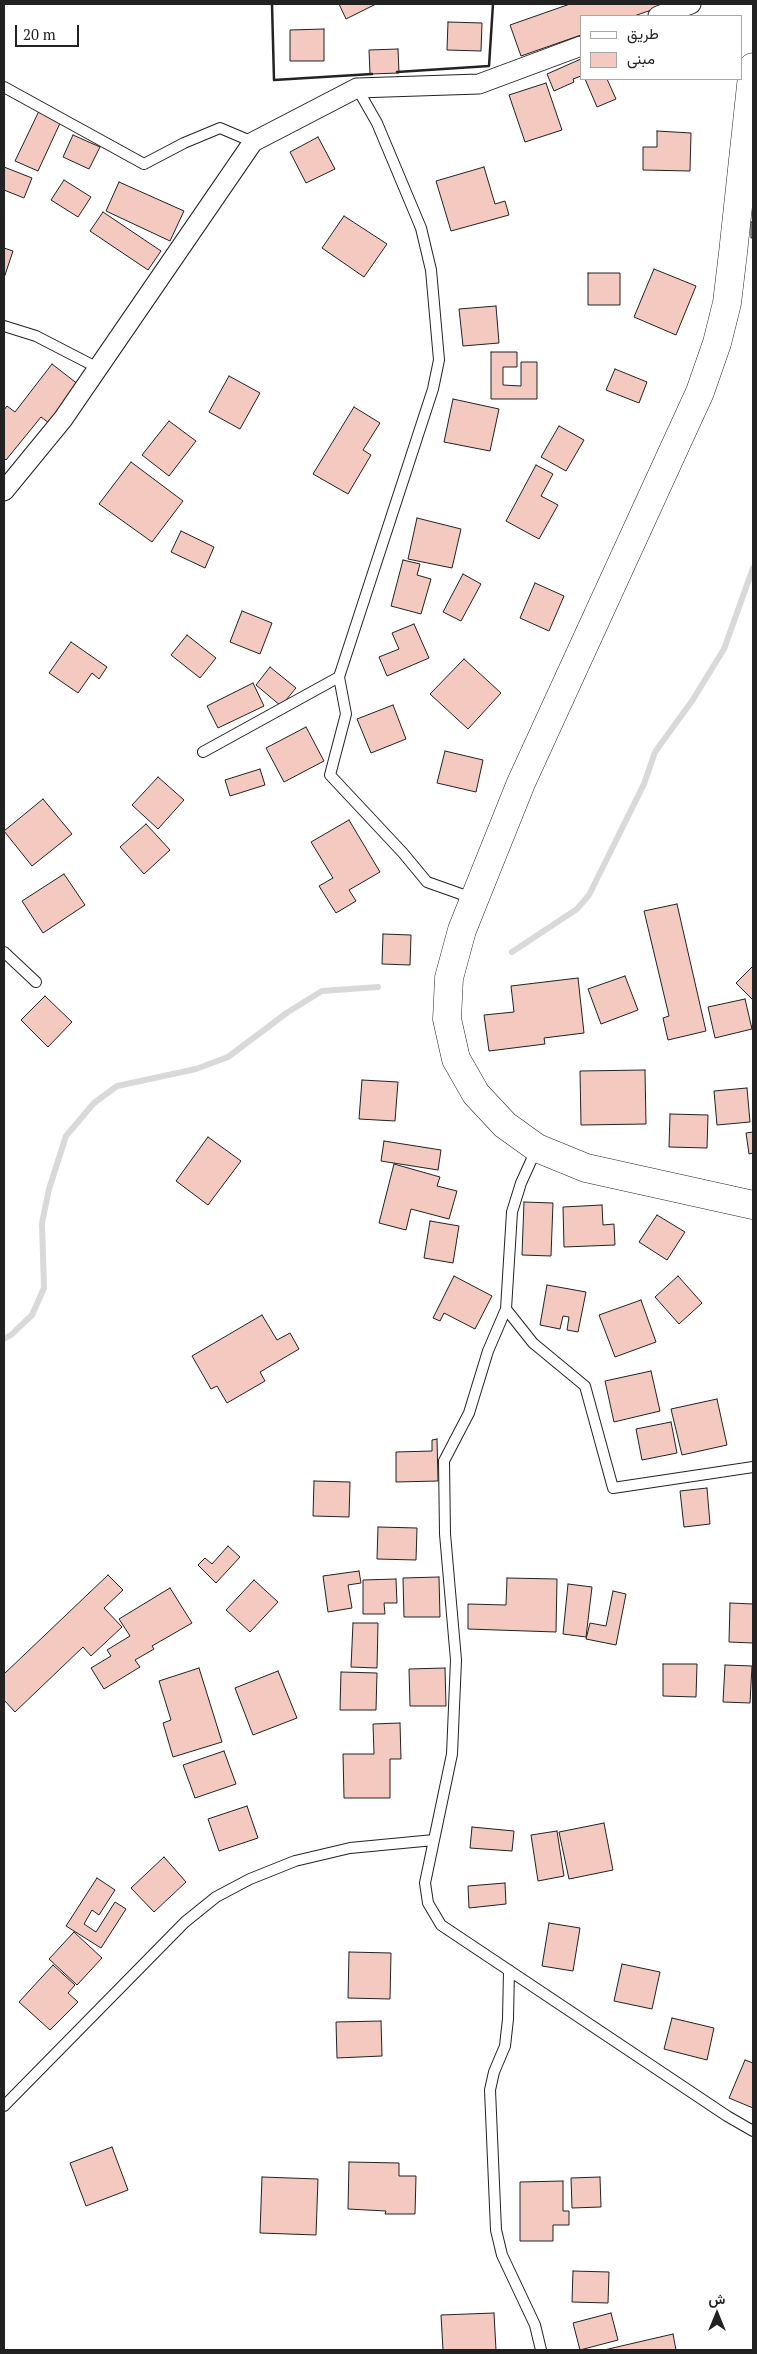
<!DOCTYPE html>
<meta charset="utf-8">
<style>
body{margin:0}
#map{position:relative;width:757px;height:2354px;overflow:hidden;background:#fff;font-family:"PT Serif",Vazirmatn,serif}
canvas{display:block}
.frame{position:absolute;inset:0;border:5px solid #222;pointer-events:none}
.legend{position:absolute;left:580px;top:15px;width:162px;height:65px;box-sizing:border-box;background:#fff;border:1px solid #a7a7a7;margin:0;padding:6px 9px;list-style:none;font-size:15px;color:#222}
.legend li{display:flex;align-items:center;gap:10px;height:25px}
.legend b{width:25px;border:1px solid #a7a7a7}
.north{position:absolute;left:692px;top:2289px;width:50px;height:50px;-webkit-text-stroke:4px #fff;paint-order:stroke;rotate:0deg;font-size:14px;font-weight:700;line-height:20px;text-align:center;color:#222}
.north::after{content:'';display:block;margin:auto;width:18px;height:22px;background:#222;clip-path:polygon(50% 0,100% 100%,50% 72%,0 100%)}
.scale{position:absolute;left:15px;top:25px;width:64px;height:22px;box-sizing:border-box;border:2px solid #222;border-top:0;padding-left:6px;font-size:15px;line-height:18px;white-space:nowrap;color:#222;-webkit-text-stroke:4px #fff;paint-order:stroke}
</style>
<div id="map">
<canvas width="757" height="2354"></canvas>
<div class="frame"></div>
<ul class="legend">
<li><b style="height:6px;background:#fff"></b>طريق</li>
<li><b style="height:14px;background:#f3c9c0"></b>مبنى</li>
</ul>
<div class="north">ش</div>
<div class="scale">20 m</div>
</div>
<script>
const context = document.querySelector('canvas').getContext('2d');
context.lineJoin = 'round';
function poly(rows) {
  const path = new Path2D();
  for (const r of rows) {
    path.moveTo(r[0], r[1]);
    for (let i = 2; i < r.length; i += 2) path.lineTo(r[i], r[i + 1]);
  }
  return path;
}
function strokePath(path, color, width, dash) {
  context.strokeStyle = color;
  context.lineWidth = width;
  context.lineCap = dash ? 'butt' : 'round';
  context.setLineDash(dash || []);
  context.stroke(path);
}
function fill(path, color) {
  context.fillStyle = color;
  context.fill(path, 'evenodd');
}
strokePath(poly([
 [512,952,577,909,589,895,644,784,655,752,692,701,724,649,753,568],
 [4,1339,11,1335,32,1315,44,1288,42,1223,49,1189,66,1136,94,1103,117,1086,196,1069,228,1057,288,1012,322,991,378,987]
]), '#d9d9d9', 6);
const building = poly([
 [339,4,376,4,346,19,339,4],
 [570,4,669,4,634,16,581,16,581,35,521,56,510,25,570,4],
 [448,22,482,23,481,51,447,50,448,22],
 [324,29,324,61,290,61,290,30,324,29],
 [398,49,399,73,370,74,369,50,398,49],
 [581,59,581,76,573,79,574,82,554,91,547,74,581,59],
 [585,79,607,79,616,99,597,107,585,79],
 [546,83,562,130,525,142,509,95,546,83],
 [39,111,61,121,38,171,15,161,39,111],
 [657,131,691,133,690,171,643,170,643,147,657,147,657,131],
 [73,135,100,147,89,169,63,157,73,135],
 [318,137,335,169,306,183,290,152,318,137],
 [4,167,32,178,24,198,4,190,4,167],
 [484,167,495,204,505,201,509,215,451,231,436,181,484,167],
 [64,180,91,197,78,217,51,200,64,180],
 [119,182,184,211,170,241,106,211,119,182],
 [103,212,161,251,148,270,90,231,103,212],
 [344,216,387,244,364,277,322,248,344,216],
 [751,222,753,222,753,238,751,238,751,222],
 [4,248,13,251,4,278,4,248],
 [654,269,696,286,676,335,634,317,654,269],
 [588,273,620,273,620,305,588,305,588,273],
 [496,306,499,343,463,346,459,309,496,306],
 [491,352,517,352,517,367,503,367,503,385,521,386,521,362,537,362,537,399,491,399,491,352],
 [52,364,79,385,49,423,41,417,6,460,4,458,4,410,7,406,15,412,52,364],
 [615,369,647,382,639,403,606,390,615,369],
 [229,376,260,393,240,429,209,412,229,376],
 [453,399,499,409,490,451,444,442,453,399],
 [354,407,380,423,363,450,371,455,348,494,313,474,354,407],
 [169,421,196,441,169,476,142,455,169,421],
 [559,426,584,440,566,471,541,457,559,426],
 [131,462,183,501,152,542,99,504,131,462],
 [536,465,553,474,541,496,558,505,539,539,506,521,536,465],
 [417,518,461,529,452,568,408,559,417,518],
 [181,531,214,547,205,568,171,552,181,531],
 [403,560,420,564,417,575,431,579,421,614,391,606,403,560],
 [463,574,481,584,461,621,443,612,463,574],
 [535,583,564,596,549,631,520,618,535,583],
 [242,611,272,623,260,654,230,642,242,611],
 [414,624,429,658,387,676,379,657,399,649,392,633,414,624],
 [187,635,216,658,200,678,171,655,187,635],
 [71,642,107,667,99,679,92,673,78,693,49,673,71,642],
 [464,659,501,693,468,729,430,694,464,659],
 [270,667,296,688,281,706,256,685,270,667],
 [253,683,264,706,218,728,207,706,253,683],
 [393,705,406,739,371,753,357,719,393,705],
 [306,727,324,761,284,782,266,748,306,727],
 [445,751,483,760,476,792,437,783,445,751],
 [260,769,265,785,230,796,225,780,260,769],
 [158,777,184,800,158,829,132,805,158,777],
 [43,799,72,834,32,866,4,831,43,799],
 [349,820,380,872,349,890,356,901,336,913,319,886,333,878,311,842,349,820],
 [146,824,170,850,144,874,120,847,146,824],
 [64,874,85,905,43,933,22,901,64,874],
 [677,904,706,1031,668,1040,663,1018,669,1016,644,911,677,904],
 [383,934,411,935,410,965,382,964,383,934],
 [753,966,753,1000,736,983,753,966],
 [625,976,638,1010,601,1024,588,989,625,976],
 [578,978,584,1033,544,1038,545,1044,489,1051,484,1015,514,1012,511,986,578,978],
 [45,996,72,1022,48,1047,21,1020,45,996],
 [745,999,752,1029,715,1038,708,1007,745,999],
 [645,1070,646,1124,581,1125,580,1071,645,1070],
 [362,1080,398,1082,395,1121,359,1119,362,1080],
 [747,1088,750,1122,717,1125,714,1091,747,1088],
 [670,1114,708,1115,707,1148,669,1147,670,1114],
 [753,1132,753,1153,749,1154,746,1133,753,1132],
 [208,1137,241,1161,208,1205,176,1181,208,1137],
 [384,1141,441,1150,438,1170,381,1161,384,1141],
 [394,1164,440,1177,437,1186,457,1191,449,1219,411,1209,406,1230,379,1223,394,1164],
 [524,1202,553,1203,551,1256,522,1255,524,1202],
 [602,1205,603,1225,614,1224,615,1245,564,1247,563,1207,602,1205],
 [657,1215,685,1232,667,1260,639,1242,657,1215],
 [430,1221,459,1226,453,1263,424,1258,430,1221],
 [454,1276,492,1296,475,1329,444,1313,440,1321,433,1318,454,1276],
 [678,1276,702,1303,679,1324,655,1297,678,1276],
 [547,1285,586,1292,578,1332,567,1330,569,1317,563,1316,560,1329,540,1325,547,1285],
 [641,1300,656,1342,615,1357,599,1315,641,1300],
 [262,1315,277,1340,290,1333,299,1349,260,1372,265,1381,227,1403,217,1386,211,1389,192,1356,262,1315],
 [651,1371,660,1411,614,1422,605,1381,651,1371],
 [717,1399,727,1445,682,1455,671,1409,717,1399],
 [671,1422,677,1453,642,1460,636,1429,671,1422],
 [437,1439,438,1481,396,1482,396,1452,432,1451,432,1440,437,1439],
 [314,1481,350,1482,349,1517,313,1516,314,1481],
 [707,1488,710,1524,684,1527,680,1491,707,1488],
 [378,1527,417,1528,416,1560,377,1559,378,1527],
 [228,1546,240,1557,216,1583,198,1565,205,1558,212,1564,228,1546],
 [359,1571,361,1583,348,1585,352,1608,328,1612,323,1576,359,1571],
 [108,1575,123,1590,104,1608,122,1627,91,1656,83,1647,15,1712,4,1700,4,1674,108,1575],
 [439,1577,440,1617,404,1617,403,1578,439,1577],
 [507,1578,557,1579,556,1632,468,1629,468,1604,506,1605,507,1578],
 [396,1579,397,1603,384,1603,385,1614,363,1614,363,1580,396,1579],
 [254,1580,278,1602,250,1632,226,1610,254,1580],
 [568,1584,592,1587,586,1637,563,1634,568,1584],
 [170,1588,192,1623,152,1646,154,1649,135,1660,140,1667,104,1689,91,1668,111,1656,107,1650,130,1636,119,1619,170,1588],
 [613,1591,626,1594,616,1645,586,1639,590,1623,606,1626,613,1591],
 [730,1603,753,1604,753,1643,729,1642,730,1603],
 [353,1623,378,1623,377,1668,351,1667,353,1623],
 [663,1664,697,1664,696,1697,663,1696,663,1664],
 [725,1665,752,1666,750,1703,723,1702,725,1665],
 [199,1668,222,1742,173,1757,163,1723,171,1720,159,1681,199,1668],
 [445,1668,446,1706,410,1706,409,1669,445,1668],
 [278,1671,297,1718,253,1735,235,1688,278,1671],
 [341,1672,377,1673,376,1710,340,1710,341,1672],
 [400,1723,401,1759,390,1759,390,1798,344,1798,343,1754,374,1754,373,1724,400,1723],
 [224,1751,236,1784,195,1798,183,1765,224,1751],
 [247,1806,258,1838,219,1851,208,1819,247,1806],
 [604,1823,613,1870,569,1879,559,1832,604,1823],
 [472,1827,514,1831,512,1851,470,1848,472,1827],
 [557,1831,564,1876,538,1881,531,1835,557,1831],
 [164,1857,186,1882,154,1912,131,1888,164,1857],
 [97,1878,115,1890,99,1915,92,1910,84,1924,96,1932,115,1902,126,1909,101,1948,66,1926,97,1878],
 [505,1883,506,1904,469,1908,468,1886,505,1883],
 [549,1923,580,1928,573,1971,542,1966,549,1923],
 [74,1932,102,1958,77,1985,49,1959,74,1932],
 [349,1952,391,1953,390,1999,348,1998,349,1952],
 [622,1964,660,1972,652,2009,614,2001,622,1964],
 [53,1965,75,1985,68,1993,78,2002,50,2030,19,2002,53,1965],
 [672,2018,714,2028,707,2060,664,2049,672,2018],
 [381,2021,382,2056,337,2058,336,2022,381,2021],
 [745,2060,753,2063,753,2108,729,2098,745,2060],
 [112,2147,128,2190,86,2206,70,2163,112,2147],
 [349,2162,399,2163,399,2176,416,2176,415,2214,385,2214,386,2211,348,2209,349,2162],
 [262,2177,318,2179,316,2235,260,2233,262,2177],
 [600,2177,601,2207,572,2208,571,2178,600,2177],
 [563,2181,563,2211,569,2211,569,2225,553,2225,553,2241,520,2241,520,2182,563,2181],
 [573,2271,609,2272,608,2303,572,2302,573,2271],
 [494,2313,496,2350,443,2350,441,2315,494,2313],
 [611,2313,618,2340,580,2350,573,2323,611,2313],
 [673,2334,676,2350,604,2350,673,2334]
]);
fill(building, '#f3c9c0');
strokePath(building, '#222', 1);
const lane = poly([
 [4,87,144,164,184,143,220,128,253,142],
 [357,88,377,123,421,228,431,270,439,360,433,389,339,677,346,714,330,775,403,853,427,882,475,899],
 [4,326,36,336,98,368],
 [203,752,339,677],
 [4,952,36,982],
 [536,1150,521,1183,512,1212,506,1309,533,1343,585,1386,613,1488,753,1467],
 [506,1309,488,1351,469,1413,444,1461,445,1534,456,1660,452,1754,425,1883,428,1903,441,1925,727,2116,753,2131],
 [509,1970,508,2019,505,2046,494,2072,490,2090,496,2230,502,2255,535,2325,541,2350],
 [4,2106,185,1922,216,1897,250,1879,295,1861,350,1848,434,1840]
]);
const street = poly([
 [658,16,691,4],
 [4,491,63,419,253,142,357,88,479,84,581,46]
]);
const secondary = poly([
 [753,67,733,253,727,303,717,343,700,392,521,783,462,930,449,978,447,1019,456,1059,476,1094,505,1125,537,1148,586,1168,753,1205]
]);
strokePath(lane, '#222', 12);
strokePath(street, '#222', 21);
strokePath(secondary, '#222', 29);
strokePath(lane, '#fff', 10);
strokePath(street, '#fff', 19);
strokePath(secondary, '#fff', 28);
strokePath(poly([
 [272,4,274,80,372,74],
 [397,72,489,66,493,4]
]), '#222', 2.5);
</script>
